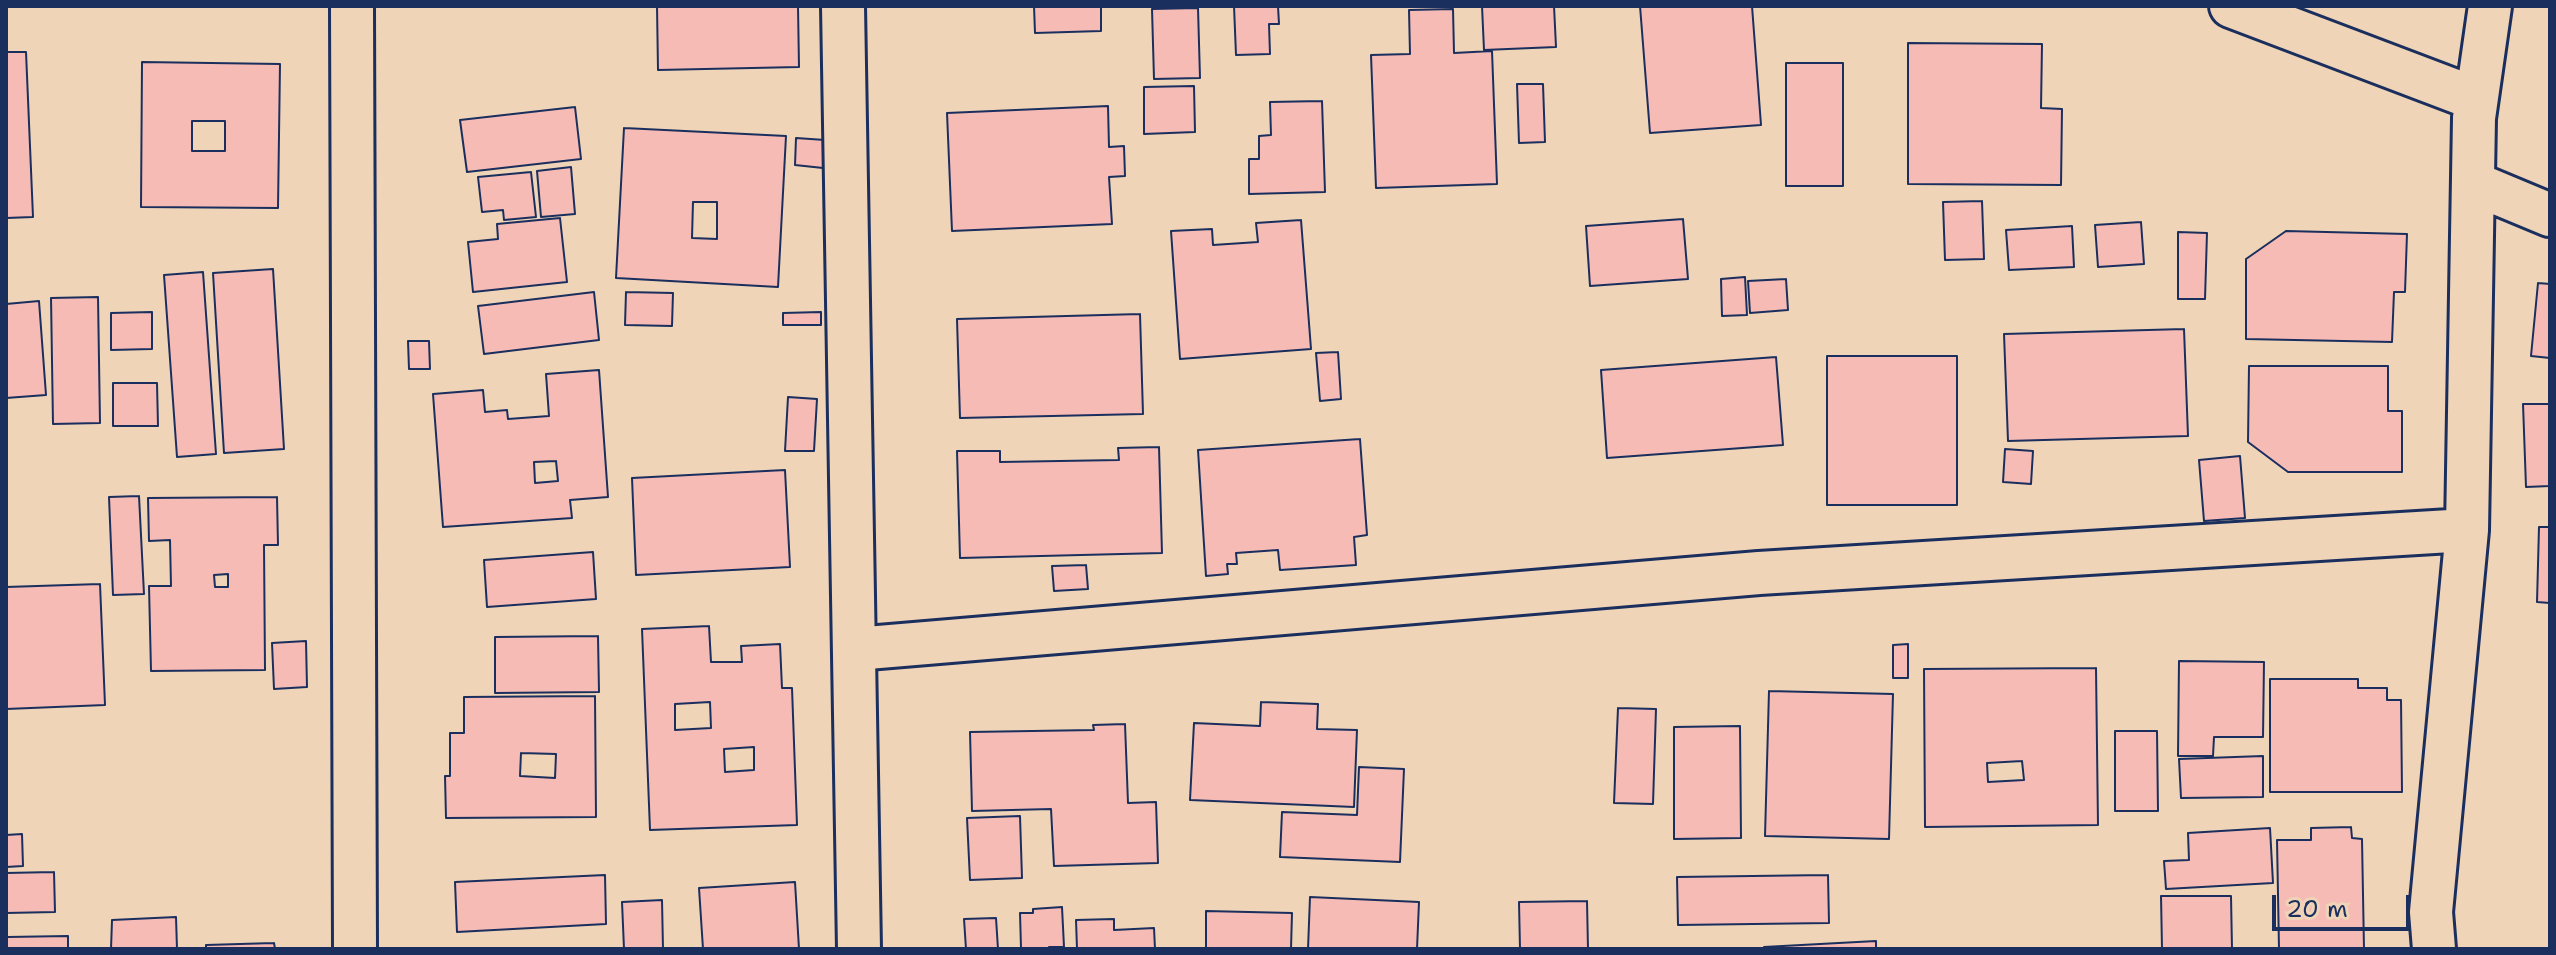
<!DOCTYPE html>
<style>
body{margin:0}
#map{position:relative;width:2556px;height:955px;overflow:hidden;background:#f0d4b7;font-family:"Shantell Sans",sans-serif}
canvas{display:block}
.frame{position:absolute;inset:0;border:8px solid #1b2f5e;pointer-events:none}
.scale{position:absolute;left:2272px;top:895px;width:138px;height:36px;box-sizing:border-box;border:4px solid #1b2f5e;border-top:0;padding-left:10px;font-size:24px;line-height:28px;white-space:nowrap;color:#1b2f5e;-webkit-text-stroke:6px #f0d4b7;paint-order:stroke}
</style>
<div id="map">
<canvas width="2556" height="955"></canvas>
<div class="frame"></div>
<div class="scale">20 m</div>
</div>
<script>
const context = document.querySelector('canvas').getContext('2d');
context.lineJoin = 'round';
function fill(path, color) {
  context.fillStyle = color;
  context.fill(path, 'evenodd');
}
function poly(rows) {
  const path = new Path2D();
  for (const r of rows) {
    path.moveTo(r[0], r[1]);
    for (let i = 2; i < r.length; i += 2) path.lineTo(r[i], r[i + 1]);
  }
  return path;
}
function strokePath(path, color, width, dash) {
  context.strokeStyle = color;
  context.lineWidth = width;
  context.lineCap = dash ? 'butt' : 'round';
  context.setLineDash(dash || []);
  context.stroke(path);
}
const building = poly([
 [657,6,798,6,799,67,658,70,657,6],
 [1034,6,1101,6,1101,31,1035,33,1034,6],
 [1234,6,1278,6,1279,24,1269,24,1270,54,1236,55,1234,6],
 [1482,6,1554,6,1556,47,1484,50,1482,6],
 [1640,6,1752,6,1761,125,1650,133,1640,6],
 [1198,8,1200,78,1154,79,1152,9,1198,8],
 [1453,9,1454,53,1492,51,1497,184,1376,188,1371,55,1410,54,1409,10,1453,9],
 [1908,43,2042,44,2041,108,2062,109,2061,185,1908,184,1908,43],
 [6,52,26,52,33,217,6,218,6,52],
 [142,62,280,64,278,208,141,207,142,62],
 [192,121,225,121,225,151,192,151,192,121],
 [1786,63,1843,63,1843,186,1786,186,1786,63],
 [1517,84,1543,84,1545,142,1519,143,1517,84],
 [1194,86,1195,132,1144,134,1144,87,1194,86],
 [1322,101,1325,192,1249,194,1249,159,1259,159,1259,136,1271,135,1270,102,1322,101],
 [1108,106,1109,147,1124,146,1125,176,1109,177,1112,224,952,231,947,113,1108,106],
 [575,107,581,159,467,172,460,120,575,107],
 [624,128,786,136,778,287,616,278,624,128],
 [693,202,717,202,717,239,692,238,693,202],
 [796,138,825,140,823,168,795,165,796,138],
 [571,167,575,214,541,217,537,171,571,167],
 [531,172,536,217,504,220,503,210,482,212,478,177,531,172],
 [1982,201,1984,259,1945,260,1943,202,1982,201],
 [560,218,567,282,473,292,468,242,498,239,497,224,560,218],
 [1683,219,1688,279,1590,286,1586,226,1683,219],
 [1301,220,1311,349,1180,359,1171,231,1212,229,1213,245,1258,242,1256,223,1301,220],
 [2141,222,2144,264,2098,267,2095,225,2141,222],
 [2072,226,2074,267,2009,270,2006,230,2072,226],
 [2286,231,2407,234,2405,292,2394,292,2392,342,2246,339,2246,259,2286,231],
 [2178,232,2207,233,2205,299,2178,299,2178,232],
 [273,269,284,449,224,453,213,273,273,269],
 [203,272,216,454,177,457,164,275,203,272],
 [1745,277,1747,315,1722,316,1721,279,1745,277],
 [1786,279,1788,310,1750,313,1748,281,1786,279],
 [2538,283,2550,284,2550,358,2531,356,2538,283],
 [594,292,599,340,484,354,478,306,594,292],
 [626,292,673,293,672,326,625,325,626,292],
 [98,297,100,423,53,424,51,298,98,297],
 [39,301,46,395,6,398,6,304,39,301],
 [152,312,152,349,111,350,111,313,152,312],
 [821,312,821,325,783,325,783,313,821,312],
 [1140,314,1143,414,960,418,957,319,1140,314],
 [2184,329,2188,436,2008,441,2004,334,2184,329],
 [408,341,429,341,430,369,409,369,408,341],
 [1338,352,1341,399,1320,401,1316,353,1338,352],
 [1827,356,1957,356,1957,505,1827,505,1827,356],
 [1776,357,1783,445,1607,458,1601,370,1776,357],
 [2249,366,2388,366,2388,411,2402,411,2402,472,2288,472,2248,442,2249,366],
 [599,370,608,497,570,500,572,518,443,527,433,394,483,390,485,412,507,410,508,419,549,416,546,374,599,370],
 [556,461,558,481,535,483,534,462,556,461],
 [113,383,157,383,158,426,113,426,113,383],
 [788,397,817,399,814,451,785,451,788,397],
 [2523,404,2550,404,2550,486,2526,487,2523,404],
 [1360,439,1367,535,1354,537,1356,565,1280,570,1278,550,1236,553,1237,564,1227,564,1228,574,1206,576,1198,450,1360,439],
 [1159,447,1162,553,960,558,957,451,1000,451,1000,462,1119,460,1118,448,1159,447],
 [2005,449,2033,451,2031,484,2003,482,2005,449],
 [2240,456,2245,518,2204,521,2199,460,2240,456],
 [785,470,790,567,636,575,632,478,785,470],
 [139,496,144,594,113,595,109,497,139,496],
 [277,497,278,545,264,545,265,670,151,671,149,586,171,586,170,540,149,541,148,498,277,497],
 [228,574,228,587,215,587,214,575,228,574],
 [2539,527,2550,527,2550,603,2537,602,2539,527],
 [593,552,596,599,487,607,484,560,593,552],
 [1086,565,1088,589,1054,591,1052,566,1086,565],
 [100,584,105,705,6,709,6,587,100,584],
 [709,626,711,662,742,662,741,646,780,644,782,688,792,688,797,825,650,830,642,629,709,626],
 [710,702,711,728,675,730,675,704,710,702],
 [754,747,754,770,725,772,724,749,754,747],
 [598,636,599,692,495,693,495,637,598,636],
 [306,641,307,687,274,689,272,643,306,641],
 [1908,644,1908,678,1893,678,1893,645,1908,644],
 [2179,661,2264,662,2263,737,2214,737,2213,756,2178,756,2179,661],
 [2096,668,2098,825,1925,827,1924,669,2096,668],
 [2022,761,2024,780,1988,782,1987,763,2022,761],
 [2270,679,2358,679,2358,688,2387,688,2387,700,2401,700,2402,792,2270,792,2270,679],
 [1769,691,1893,694,1889,839,1765,836,1769,691],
 [595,696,596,817,446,818,445,776,450,776,450,733,464,733,464,697,595,696],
 [521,753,556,754,555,778,520,776,521,753],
 [1261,702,1318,704,1317,729,1357,730,1354,807,1190,800,1194,723,1260,726,1261,702],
 [1618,708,1656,709,1653,804,1614,803,1618,708],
 [1125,724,1128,803,1156,802,1158,863,1054,866,1051,809,972,811,970,732,1094,730,1093,725,1125,724],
 [1740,726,1741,838,1674,839,1674,727,1740,726],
 [2115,731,2157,731,2158,811,2115,811,2115,731],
 [2263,756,2263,797,2181,798,2179,759,2263,756],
 [1359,767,1404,769,1400,862,1280,857,1282,812,1357,815,1359,767],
 [1020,816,1022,878,970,880,967,818,1020,816],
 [2351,827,2352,838,2362,839,2364,949,2279,949,2277,840,2311,840,2311,828,2351,827],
 [2270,828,2273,883,2166,889,2164,861,2189,860,2188,833,2270,828],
 [22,834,23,866,6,867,6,835,22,834],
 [54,872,55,912,6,913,6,873,54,872],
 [605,875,606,924,457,932,455,882,605,875],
 [1828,875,1829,923,1678,925,1677,877,1828,875],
 [795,882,799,949,703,949,699,888,795,882],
 [2161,896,2231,896,2232,949,2162,949,2161,896],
 [1310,897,1419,902,1417,949,1308,949,1310,897],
 [662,900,663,949,624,949,622,902,662,900],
 [1587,901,1588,949,1520,949,1519,902,1587,901],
 [1062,907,1064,947,1049,947,1049,949,966,949,964,919,996,918,998,949,1021,948,1020,913,1033,913,1033,909,1062,907],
 [1206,911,1292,913,1291,949,1206,949,1206,911],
 [176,917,177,949,111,949,112,920,176,917],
 [1114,919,1114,930,1154,928,1155,949,1077,949,1076,920,1114,919],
 [68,936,68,949,7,949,7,937,68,936],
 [1876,941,1876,949,1764,949,1764,947,1876,941],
 [274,943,275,949,206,949,206,945,274,943]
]);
fill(building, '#f6bbb5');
strokePath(building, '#1b2f5e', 2);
const minor = poly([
 [352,6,355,949],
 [843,6,859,949],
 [2231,6,2476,99],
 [2473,183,2550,215],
 [855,649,1759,573,2467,530],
 [2434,949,2431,912,2467,530,2474,118,2490,6]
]);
strokePath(minor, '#1b2f5e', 48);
strokePath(minor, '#f0d4b7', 42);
</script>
